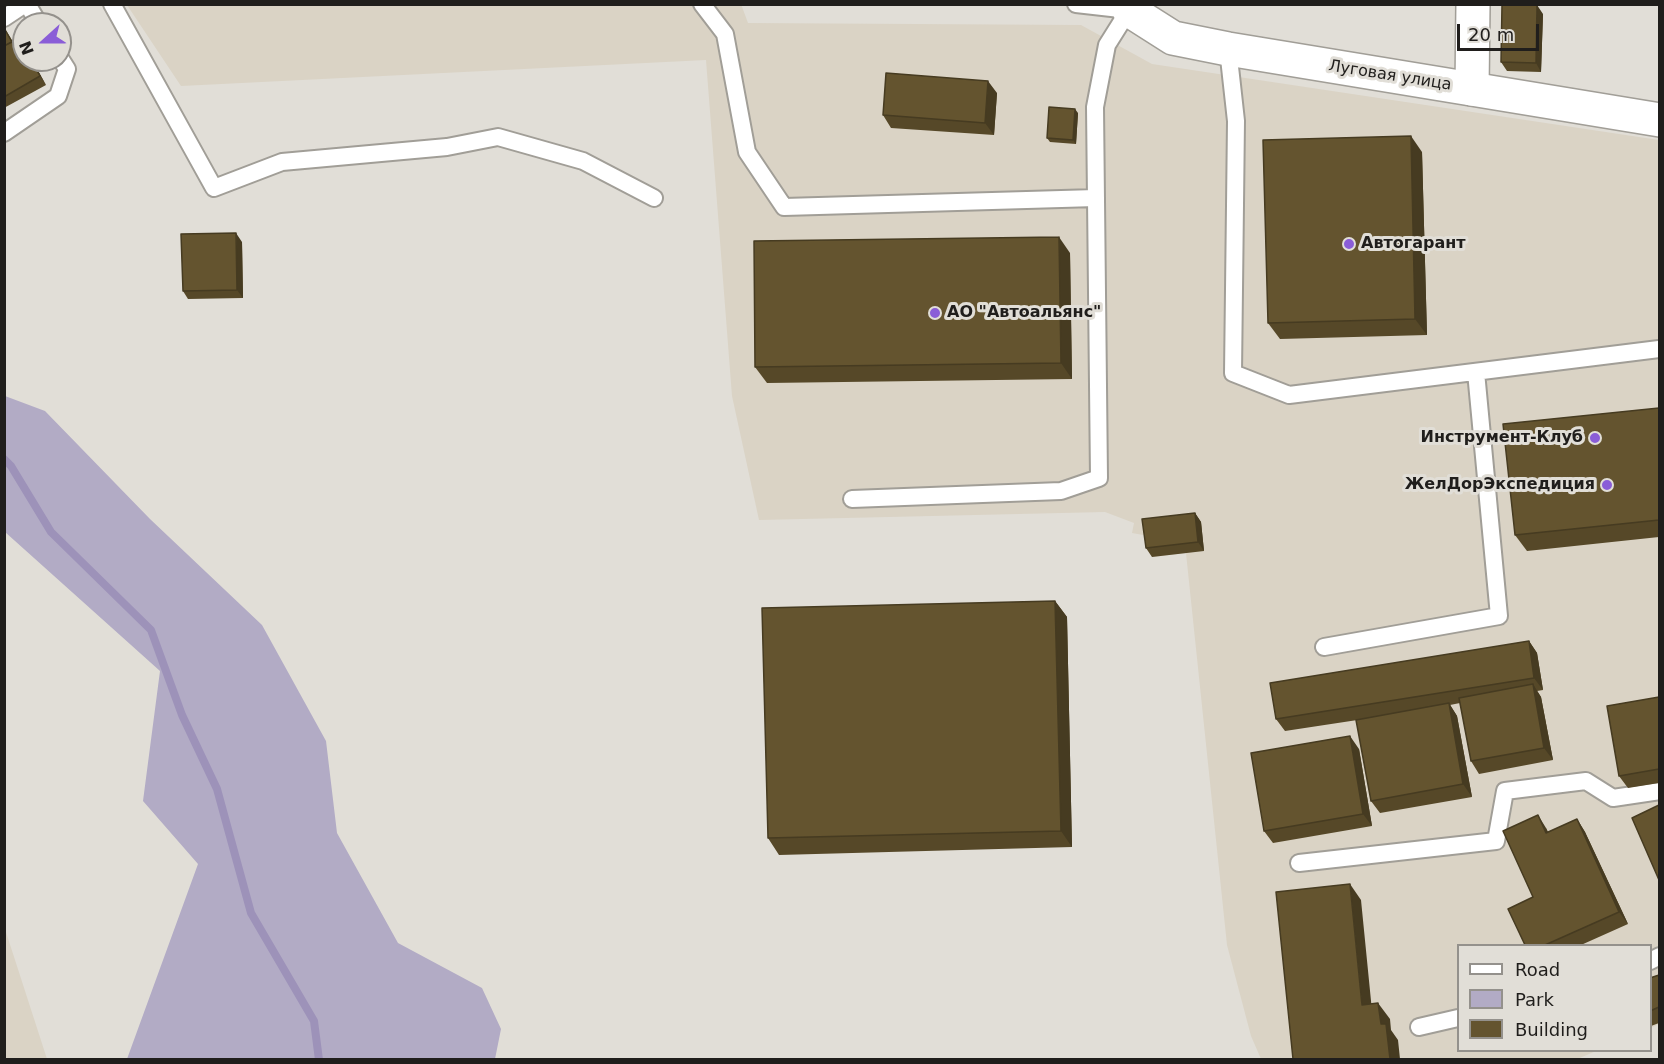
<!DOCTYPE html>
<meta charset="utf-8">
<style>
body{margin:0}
#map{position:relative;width:1664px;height:1064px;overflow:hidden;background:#e1ded7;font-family:"DejaVu Sans",sans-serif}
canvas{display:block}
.frame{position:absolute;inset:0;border:6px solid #201e1c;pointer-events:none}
.legend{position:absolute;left:1457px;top:944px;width:195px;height:108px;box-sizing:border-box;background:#e1ded7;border:2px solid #94918c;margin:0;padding:8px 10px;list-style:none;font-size:18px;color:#201e1c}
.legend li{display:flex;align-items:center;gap:12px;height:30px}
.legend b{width:30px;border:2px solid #94918c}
.north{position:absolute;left:12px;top:12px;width:60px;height:60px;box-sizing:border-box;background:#e1ded7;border:2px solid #94918c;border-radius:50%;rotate:249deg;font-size:16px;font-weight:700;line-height:24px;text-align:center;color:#201e1c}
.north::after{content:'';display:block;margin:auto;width:21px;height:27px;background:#8a5dd7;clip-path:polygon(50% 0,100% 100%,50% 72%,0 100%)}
.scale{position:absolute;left:1457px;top:24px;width:82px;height:27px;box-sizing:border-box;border:3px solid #201e1c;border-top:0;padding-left:8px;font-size:18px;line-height:21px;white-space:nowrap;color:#201e1c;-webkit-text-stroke:4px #e1ded7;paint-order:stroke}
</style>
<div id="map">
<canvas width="1664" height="1064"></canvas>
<div class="frame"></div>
<ul class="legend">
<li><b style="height:8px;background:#fff"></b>Road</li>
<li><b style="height:16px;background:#b2abc5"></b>Park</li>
<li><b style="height:16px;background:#64542f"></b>Building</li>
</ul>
<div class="north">N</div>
<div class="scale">20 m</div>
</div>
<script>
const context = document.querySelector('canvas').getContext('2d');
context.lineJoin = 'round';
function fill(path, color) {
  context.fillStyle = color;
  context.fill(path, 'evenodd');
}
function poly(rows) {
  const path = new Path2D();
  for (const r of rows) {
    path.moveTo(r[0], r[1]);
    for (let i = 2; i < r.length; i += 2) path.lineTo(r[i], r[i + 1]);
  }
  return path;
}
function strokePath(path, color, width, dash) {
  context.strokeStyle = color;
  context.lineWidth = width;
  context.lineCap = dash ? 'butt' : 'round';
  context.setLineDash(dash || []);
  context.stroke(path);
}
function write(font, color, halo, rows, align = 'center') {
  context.font = font + ' "DejaVu Sans",sans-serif';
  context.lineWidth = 6;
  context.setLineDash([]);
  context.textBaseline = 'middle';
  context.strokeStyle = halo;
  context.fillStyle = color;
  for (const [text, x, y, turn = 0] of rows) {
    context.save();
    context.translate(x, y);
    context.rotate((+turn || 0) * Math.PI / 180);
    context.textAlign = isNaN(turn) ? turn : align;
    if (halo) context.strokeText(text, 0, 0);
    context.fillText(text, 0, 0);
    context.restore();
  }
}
fill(poly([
 [741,4,748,23,1081,25,1152,64,1659,140,1659,1024,1651,1028,1650,946,1458,946,1458,1050,1596,1051,1575,1060,1261,1059,1251,1036,1227,945,1186,553,1152,557,1149,536,1132,533,1134,523,1105,512,759,520,732,396,706,60,181,86,127,5],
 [5,929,47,1059,5,1059]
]), '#dad3c5');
fill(poly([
 [5,396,45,411,150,519,262,625,326,741,337,833,398,943,482,988,501,1029,495,1059,127,1059,198,864,143,801,160,671,5,532]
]), '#b2abc5');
strokePath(poly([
 [4,459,11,466,51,532,151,630,182,715,217,789,251,913,314,1021,319,1060]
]), '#9d92b9', 8);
const lane = poly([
 [27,4,39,24],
 [112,4,214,188,282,162,447,147,498,137,583,161,654,198],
 [702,4,725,34,747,152,784,207,1096,198],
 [4,18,25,4],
 [1228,49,1236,121,1233,373,1289,395,1659,349],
 [4,133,58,96,67,69,60,58],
 [852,499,1061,491,1099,478,1095,107,1107,45,1129,10,1076,4],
 [1324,647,1499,616,1476,372],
 [1299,863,1496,841,1505,791,1586,781,1613,798,1660,791],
 [1650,961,1660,956],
 [1419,1027,1458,1018]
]);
const street = poly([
 [1472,89,1473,4]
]);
const secondary = poly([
 [1129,10,1173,38,1228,49,1660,120]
]);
strokePath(lane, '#a19e97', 20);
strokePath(street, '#a19e97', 36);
strokePath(secondary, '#a19e97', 36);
strokePath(lane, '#fff', 16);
strokePath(street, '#fff', 33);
strokePath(secondary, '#fff', 33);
fill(poly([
 [1543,14,1541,72,1507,71,1501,62],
 [4,27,24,60,32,60,46,85,4,108],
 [997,93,994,135,891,128,883,115],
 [1078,113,1076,144,1050,142,1047,138],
 [1422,152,1427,335,1280,339,1268,323],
 [242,242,243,298,188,299,183,291],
 [1070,253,1072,379,767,383,755,367],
 [1659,408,1659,537,1527,551,1515,535],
 [1195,513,1201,522,1204,551,1152,557,1146,548],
 [1055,601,1067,617,1072,847,779,855,768,838],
 [1529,641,1537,653,1543,690,1537,691,1541,697,1553,760,1479,774,1471,761,1460,703,1450,705,1457,716,1472,797,1380,813,1371,801,1364,719,1285,731,1276,719],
 [1659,697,1659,783,1628,788,1619,776],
 [1359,749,1372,826,1273,843,1264,831],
 [1577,819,1585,832,1628,924,1581,945,1525,945,1546,828,1548,832],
 [1659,975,1659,1023,1651,1026,1650,978]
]), '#564828');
fill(poly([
 [1537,5,1543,14,1541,72,1536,63],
 [31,60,32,60,46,85,40,76],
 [988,81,997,93,994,135,985,123],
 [1075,109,1078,113,1076,144,1073,140],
 [1411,136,1422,152,1427,335,1415,319],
 [236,233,242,242,243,298,237,290],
 [1059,237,1070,253,1072,379,1061,363],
 [1195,513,1201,522,1204,551,1198,542],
 [1055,601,1067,617,1072,847,1061,831],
 [1529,641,1537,653,1543,690,1534,678],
 [1533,684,1541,697,1553,760,1544,748],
 [1449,703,1457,716,1472,797,1463,784],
 [1350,736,1359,749,1372,826,1363,814],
 [1538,815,1546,828,1554,846,1546,833],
 [1577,819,1585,832,1628,924,1619,912],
 [1350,884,1361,900,1373,1021,1362,1005],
 [1378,1003,1390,1019,1391,1030,1398,1040,1400,1059,1390,1059,1381,1024]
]), '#463b21');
const building = poly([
 [1502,5,1537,5,1536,63,1501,62,1502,5],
 [4,28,12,42,4,46,4,28],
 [19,38,24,48,24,60,31,60,40,76,4,97,4,46,19,38],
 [886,73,988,81,985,123,883,115,886,73],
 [1049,107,1075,109,1073,140,1047,138,1049,107],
 [1411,136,1415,319,1268,323,1263,140,1411,136],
 [236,233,237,290,183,291,181,234,236,233],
 [1059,237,1061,363,755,367,754,241,1059,237],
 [1659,408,1659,520,1515,535,1503,424,1659,408],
 [1195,513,1198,542,1146,548,1142,519,1195,513],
 [1055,601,1061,831,768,838,762,608,1055,601],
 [1529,641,1534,678,1276,719,1270,683,1529,641],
 [1533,684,1544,748,1471,761,1459,698,1533,684],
 [1659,697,1659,769,1619,776,1607,706,1659,697],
 [1449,703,1463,784,1371,801,1356,720,1449,703],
 [1350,736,1363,814,1264,831,1251,753,1350,736],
 [1659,805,1659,880,1632,818,1659,805],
 [1538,815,1546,833,1577,819,1619,912,1545,945,1525,945,1508,909,1533,897,1503,831,1538,815],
 [1350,884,1362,1005,1378,1003,1381,1024,1386,1024,1390,1059,1293,1059,1276,892,1350,884],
 [1659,975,1659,1007,1650,1011,1650,978,1659,975]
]);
fill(building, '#64542f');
strokePath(building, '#463b21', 1.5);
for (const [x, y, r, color] of [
 [1349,244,6,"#8a5dd7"],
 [935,313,6,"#8a5dd7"],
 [1595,438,6,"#8a5dd7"],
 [1607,485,6,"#8a5dd7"]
]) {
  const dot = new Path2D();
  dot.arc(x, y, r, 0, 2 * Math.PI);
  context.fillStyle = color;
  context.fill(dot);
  strokePath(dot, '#e1ded7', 2);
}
write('16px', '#201e1c', '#e1ded7', [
 ["Луговая улица",1390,76,9]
]);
write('bold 16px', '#201e1c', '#e1ded7', [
 ["Автогарант",1361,244],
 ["АО \"Автоальянс\"",947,313],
 ["Инструмент-Клуб",1583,438,"right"],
 ["ЖелДорЭкспедиция",1595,485,"right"]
], 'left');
</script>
